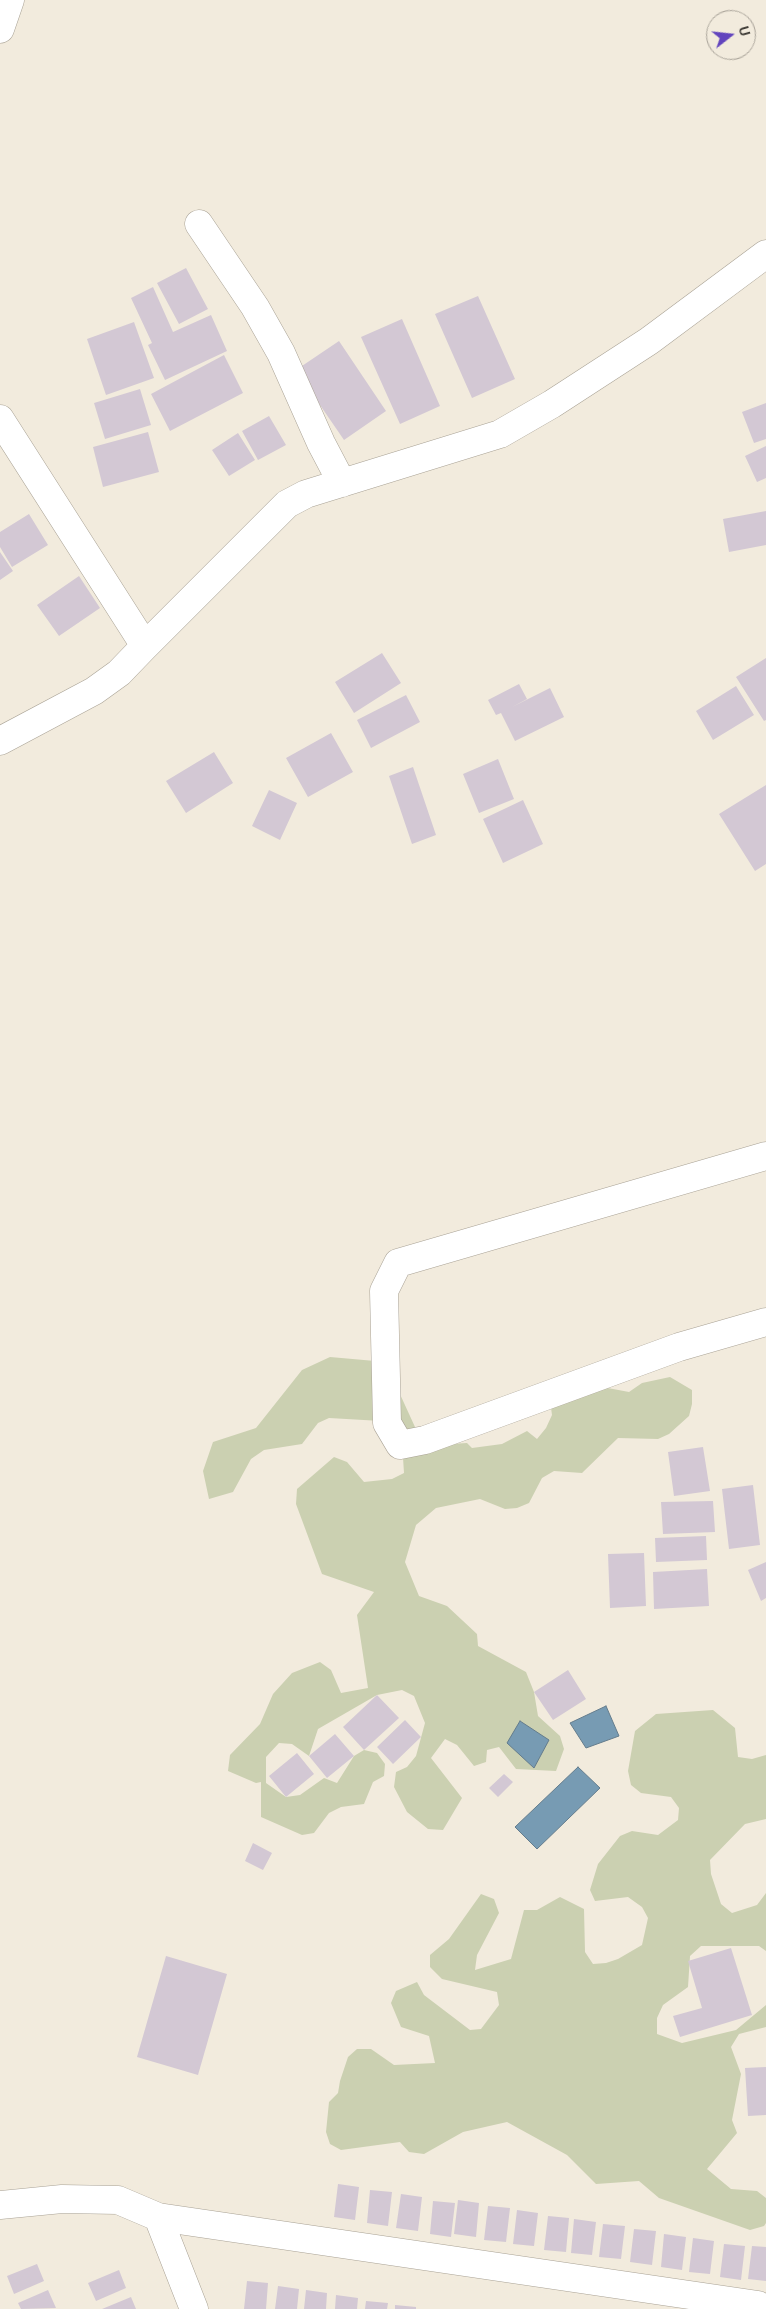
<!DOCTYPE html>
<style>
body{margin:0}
#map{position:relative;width:766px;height:2309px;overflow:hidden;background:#f2ebdd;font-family:"Space Grotesk",sans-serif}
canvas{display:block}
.north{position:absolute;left:706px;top:10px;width:50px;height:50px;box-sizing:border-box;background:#f2ebdd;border:1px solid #a8a298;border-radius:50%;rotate:74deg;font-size:14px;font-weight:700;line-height:20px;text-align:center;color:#383530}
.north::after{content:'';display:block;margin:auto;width:18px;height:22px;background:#6244bd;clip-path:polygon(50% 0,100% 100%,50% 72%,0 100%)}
</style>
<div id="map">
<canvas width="766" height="2309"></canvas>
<div class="north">U</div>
</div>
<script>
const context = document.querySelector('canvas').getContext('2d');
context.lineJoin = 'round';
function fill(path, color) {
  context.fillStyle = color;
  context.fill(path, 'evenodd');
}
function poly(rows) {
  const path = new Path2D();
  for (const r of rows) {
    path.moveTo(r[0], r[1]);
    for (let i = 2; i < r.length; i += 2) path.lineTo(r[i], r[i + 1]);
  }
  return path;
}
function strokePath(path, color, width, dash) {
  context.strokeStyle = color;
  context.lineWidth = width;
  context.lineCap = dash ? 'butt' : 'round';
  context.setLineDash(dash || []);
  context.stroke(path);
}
fill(poly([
 [330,1357,375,1361,388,1368,415,1427,435,1445,467,1443,472,1448,502,1444,527,1431,537,1439,546,1428,552,1415,548,1386,560,1379,629,1392,642,1383,670,1377,692,1390,692,1404,689,1416,669,1434,658,1439,618,1438,582,1473,554,1471,542,1478,529,1503,517,1508,505,1509,480,1499,436,1508,416,1525,405,1562,419,1596,447,1606,477,1634,478,1646,526,1672,534,1692,538,1716,560,1736,564,1749,556,1771,516,1769,499,1747,487,1750,486,1762,474,1766,457,1745,445,1739,431,1758,462,1798,443,1830,428,1829,407,1812,394,1787,396,1772,407,1767,416,1756,425,1723,414,1696,402,1690,377,1695,318,1729,309,1756,292,1744,279,1743,266,1757,266,1783,286,1797,300,1795,324,1778,337,1783,354,1756,364,1750,377,1753,385,1764,384,1776,373,1782,364,1804,341,1807,329,1813,314,1833,302,1835,261,1817,261,1782,256,1783,228,1771,230,1755,260,1724,273,1694,292,1673,320,1662,331,1670,341,1693,368,1688,357,1615,374,1592,322,1574,296,1504,297,1489,334,1457,347,1462,364,1482,392,1479,404,1473,402,1442,381,1421,329,1418,318,1423,302,1444,264,1450,251,1459,233,1492,209,1499,203,1471,213,1442,256,1428,302,1370],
 [713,1710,735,1728,738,1757,752,1759,766,1755,766,1819,745,1824,710,1860,711,1874,721,1904,732,1913,757,1905,766,1893,766,1951,759,1946,701,1946,690,1956,688,1987,663,2005,657,2018,657,2034,682,2043,736,2030,766,2005,766,2027,739,2034,731,2047,741,2074,732,2120,737,2133,707,2169,731,2189,757,2191,766,2198,766,2223,764,2226,750,2230,659,2198,639,2181,596,2184,567,2155,507,2122,463,2132,424,2154,409,2152,400,2142,341,2150,330,2144,326,2132,329,2102,338,2093,340,2081,348,2057,357,2049,371,2049,394,2065,435,2063,429,2036,401,2027,391,2003,396,1991,417,1982,424,1995,470,2030,481,2029,499,2005,497,1992,442,1979,430,1967,430,1955,449,1939,481,1894,494,1899,499,1913,477,1955,475,1970,511,1959,524,1910,537,1910,560,1897,584,1909,585,1952,593,1964,606,1963,618,1959,642,1945,648,1918,642,1907,628,1897,595,1901,590,1890,598,1864,620,1836,632,1831,658,1835,678,1820,679,1808,671,1797,641,1793,631,1785,628,1771,635,1731,656,1714]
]), '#cbd0b1');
const water = poly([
 [606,1706,619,1736,586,1748,570,1723,606,1706],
 [520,1721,549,1740,534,1768,507,1743,520,1721],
 [578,1767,600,1788,537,1849,515,1827,578,1767]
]);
fill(water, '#779bb3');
strokePath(water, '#647c8c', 1);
fill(poly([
 [186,268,208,309,179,324,157,283],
 [153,287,173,332,211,315,227,351,165,380,148,345,152,343,131,298],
 [478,296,515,379,472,398,435,314],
 [402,319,440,406,400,424,361,337],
 [134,322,154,378,106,395,87,339],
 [339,341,386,411,344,440,296,370],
 [224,355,243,393,170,431,151,394],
 [140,389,151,425,105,439,94,403],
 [766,403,766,439,754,443,742,412],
 [269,416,286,445,258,460,242,431],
 [148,432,159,472,103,487,93,447],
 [238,433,255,460,229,476,212,450],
 [766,446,766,478,757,482,745,456],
 [766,511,766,545,729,552,723,519],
 [29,514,48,545,12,567,0,547,0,532],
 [0,552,13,571,0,580],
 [79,576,100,608,59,636,37,605],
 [382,653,401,683,354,713,335,682],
 [766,658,766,720,764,721,736,677],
 [519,684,527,699,512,707,550,688,564,717,515,741,501,713,496,715,488,700],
 [736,686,754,715,713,740,696,711],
 [406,695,420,722,371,748,357,720],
 [331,733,353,772,308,797,286,758],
 [214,752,233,783,186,813,166,781],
 [498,759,514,799,479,813,463,774],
 [413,767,436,835,412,844,389,776],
 [766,785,766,864,755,871,719,814],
 [269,790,297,803,280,840,252,826],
 [523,800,543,844,503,863,483,819],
 [703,1447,710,1491,674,1496,668,1452],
 [753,1485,760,1545,729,1549,722,1489],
 [713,1501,715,1532,663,1534,661,1502],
 [706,1536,707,1560,656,1562,655,1538],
 [644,1553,646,1606,610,1608,608,1554],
 [766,1562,766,1598,761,1601,748,1570],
 [707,1569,709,1606,654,1609,653,1572],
 [568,1670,586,1699,553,1720,534,1692],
 [377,1695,399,1718,364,1750,343,1727],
 [405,1720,421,1737,393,1764,377,1747],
 [335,1734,354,1756,327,1778,309,1756],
 [297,1753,314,1774,286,1797,269,1776],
 [504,1774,513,1782,498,1797,489,1788],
 [253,1843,272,1853,263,1870,245,1861],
 [731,1948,752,2015,680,2037,673,2016,702,2008,688,1961],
 [166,1956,227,1974,198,2075,137,2057],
 [766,2067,766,2115,748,2116,745,2068],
 [338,2184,359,2187,355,2220,334,2217],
 [370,2190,392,2192,388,2226,367,2223],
 [401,2194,422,2197,418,2231,396,2228],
 [458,2200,479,2203,476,2237,454,2234],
 [433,2201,455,2203,451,2237,430,2234],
 [488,2206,510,2208,506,2242,484,2240],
 [517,2210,538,2213,534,2246,513,2244],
 [548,2216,569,2218,566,2252,544,2250],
 [574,2219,596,2222,592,2255,571,2253],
 [603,2224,625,2226,621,2259,599,2257],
 [634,2229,656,2231,652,2265,630,2262],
 [664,2234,686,2237,682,2270,661,2267],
 [693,2238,714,2241,710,2274,689,2272],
 [724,2244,745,2246,741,2280,720,2277],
 [752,2246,766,2247,766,2281,748,2279],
 [37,2264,44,2281,14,2294,7,2276],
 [119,2270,126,2288,96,2301,88,2283],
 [247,2281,268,2283,266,2309,244,2309],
 [278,2286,299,2289,297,2309,275,2309],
 [48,2290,56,2308,21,2309,18,2303],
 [306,2290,327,2293,326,2309,304,2309],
 [336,2295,358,2298,357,2309,335,2309],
 [131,2297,136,2309,102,2309],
 [366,2301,388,2303,387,2309,365,2309],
 [395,2305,416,2307,416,2309,395,2309]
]), '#d3c8d4');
const minor = poly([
 [0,29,10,0],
 [199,224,255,307,281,353,321,443,342,483],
 [0,419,145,646,119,673,94,691,0,741],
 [145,646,287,504,306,494,500,434,552,404,649,341,766,254],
 [766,1156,398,1263,384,1291,387,1423,400,1445,425,1440,679,1347,766,1322],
 [0,2205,62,2199,118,2200,158,2217],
 [194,2309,158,2217,758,2305]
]);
strokePath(minor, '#a9a295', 29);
strokePath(minor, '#fff', 28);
</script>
